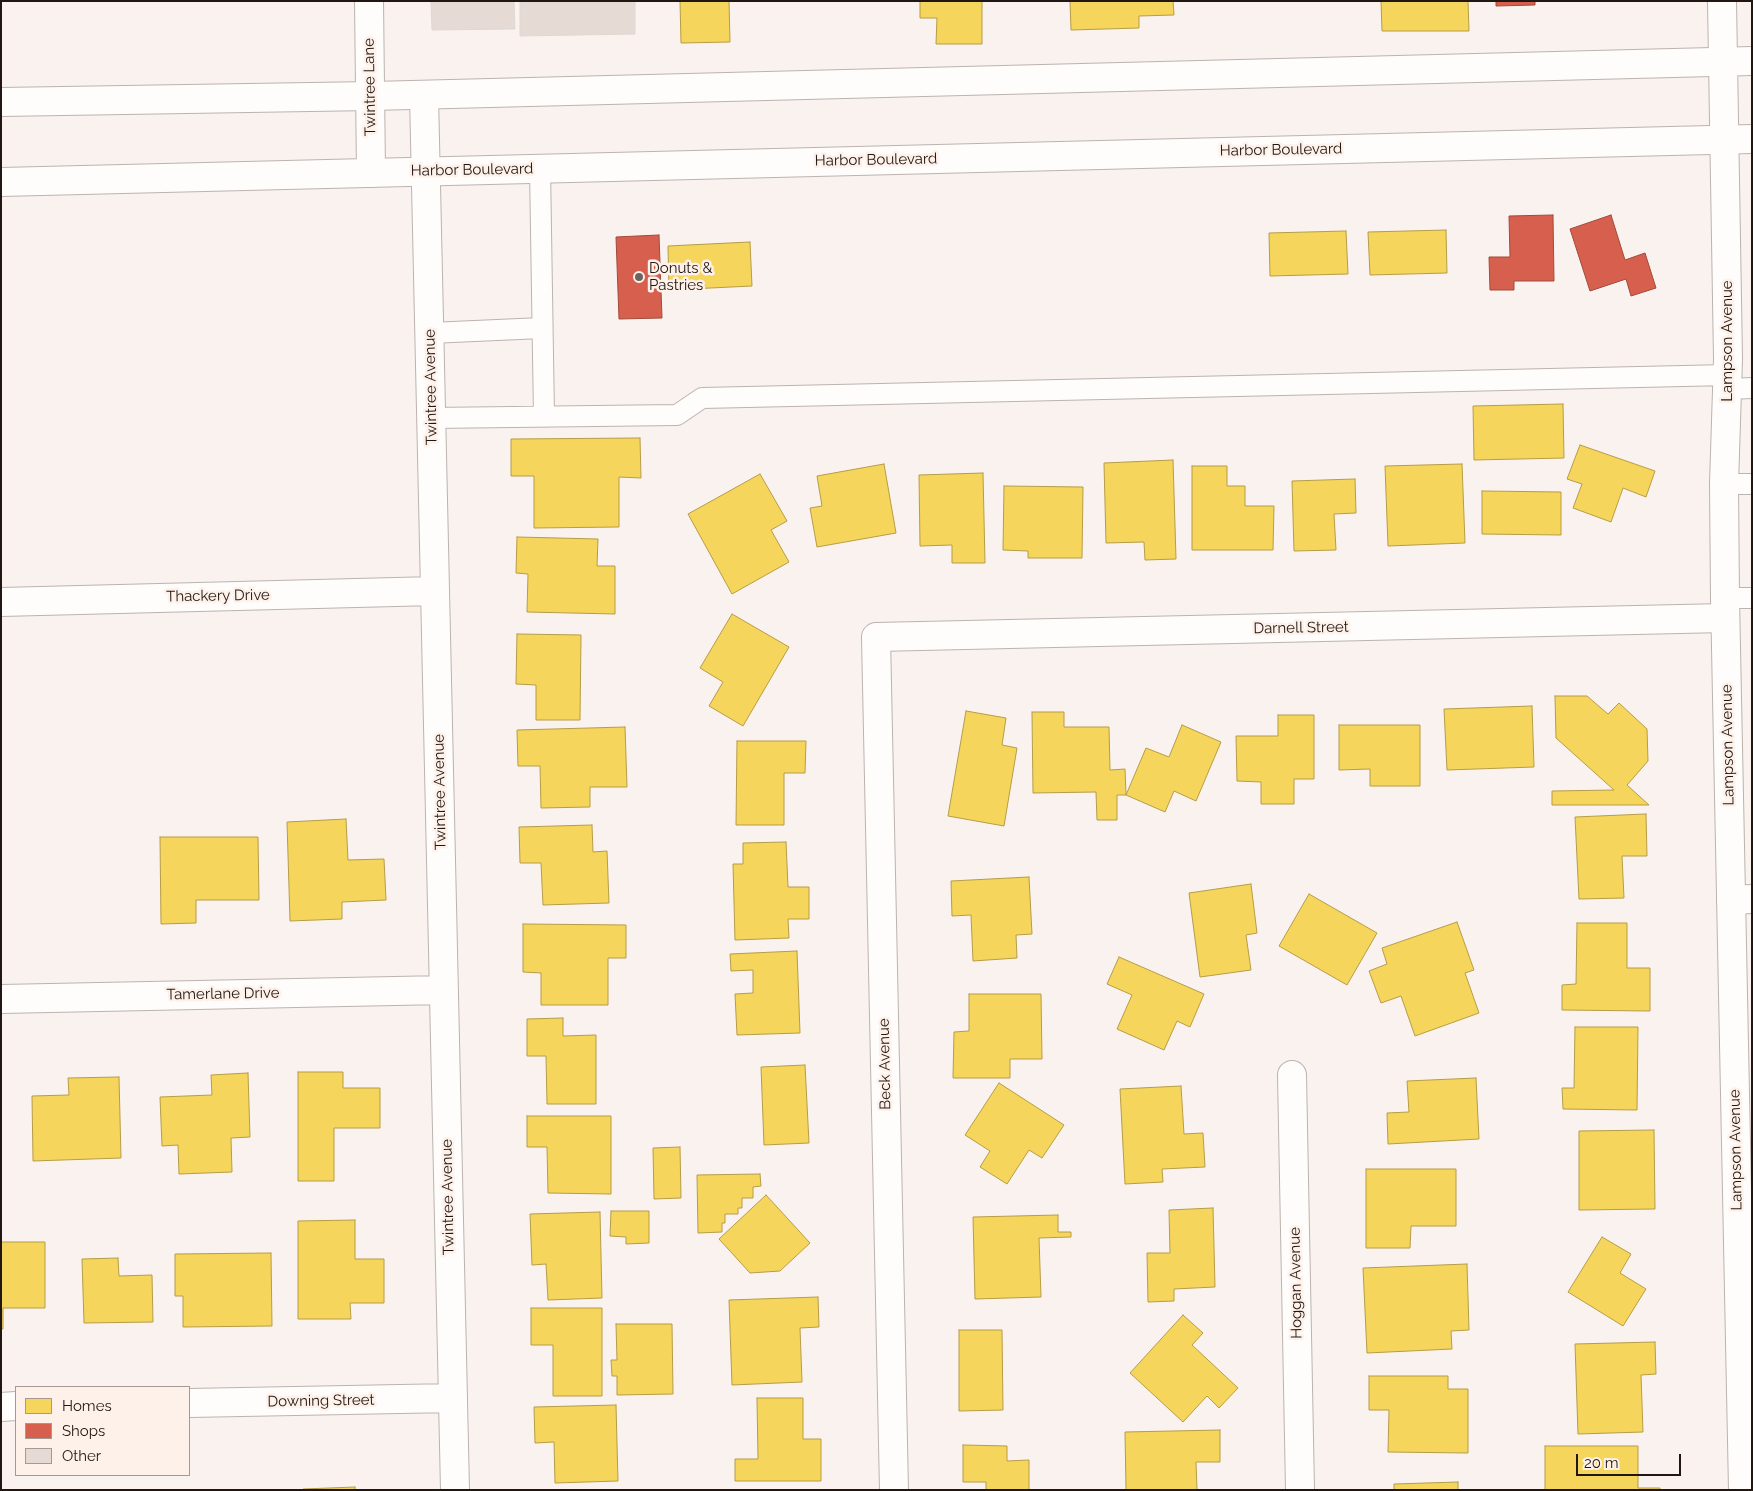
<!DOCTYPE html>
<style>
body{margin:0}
#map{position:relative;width:1753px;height:1491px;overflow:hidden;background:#faf2ee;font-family:Raleway,sans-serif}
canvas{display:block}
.frame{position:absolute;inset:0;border:2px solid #211611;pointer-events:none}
.legend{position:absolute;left:15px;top:1386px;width:175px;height:90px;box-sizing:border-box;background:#fef1ea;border:1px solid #a69993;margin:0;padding:6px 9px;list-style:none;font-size:15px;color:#211611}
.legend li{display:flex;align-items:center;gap:10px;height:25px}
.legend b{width:25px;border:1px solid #a69993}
.scale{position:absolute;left:1576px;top:1454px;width:105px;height:22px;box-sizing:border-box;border:2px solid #211611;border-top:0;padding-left:6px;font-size:15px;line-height:18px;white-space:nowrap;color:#211611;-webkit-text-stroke:4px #fef1ea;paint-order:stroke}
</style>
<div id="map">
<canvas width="1753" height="1491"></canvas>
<div class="frame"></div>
<ul class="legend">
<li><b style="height:14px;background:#f6d55c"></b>Homes</li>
<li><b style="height:14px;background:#d6604d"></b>Shops</li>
<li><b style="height:14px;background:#e5dad4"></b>Other</li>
</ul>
<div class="scale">20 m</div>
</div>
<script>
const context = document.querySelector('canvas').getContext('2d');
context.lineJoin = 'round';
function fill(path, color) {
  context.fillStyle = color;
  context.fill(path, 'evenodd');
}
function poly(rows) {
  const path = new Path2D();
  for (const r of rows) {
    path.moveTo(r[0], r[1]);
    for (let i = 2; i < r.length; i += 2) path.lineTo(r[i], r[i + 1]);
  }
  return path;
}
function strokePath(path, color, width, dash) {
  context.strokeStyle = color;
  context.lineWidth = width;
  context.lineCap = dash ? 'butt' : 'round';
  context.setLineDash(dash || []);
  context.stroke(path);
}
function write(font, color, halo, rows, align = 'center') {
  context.font = font + ' Raleway,sans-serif';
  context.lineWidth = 5;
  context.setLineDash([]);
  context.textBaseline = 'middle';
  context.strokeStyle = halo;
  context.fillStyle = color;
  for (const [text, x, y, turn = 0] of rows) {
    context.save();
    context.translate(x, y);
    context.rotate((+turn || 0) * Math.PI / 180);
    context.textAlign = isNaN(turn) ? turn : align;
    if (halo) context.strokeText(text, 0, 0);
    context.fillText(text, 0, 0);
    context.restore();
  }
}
const homes = poly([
 [680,1,729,1,730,42,681,43,680,1],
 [920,1,982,1,982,44,936,44,937,18,920,18,920,1],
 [1070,1,1173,1,1174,15,1139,16,1139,28,1071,30,1070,1],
 [1381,1,1468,1,1469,31,1382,31,1381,1],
 [1446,230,1447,273,1370,275,1368,232,1446,230],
 [1346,231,1348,274,1270,276,1269,233,1346,231],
 [750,242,752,286,669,290,668,246,750,242],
 [1563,404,1564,458,1474,460,1473,406,1563,404],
 [640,438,641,478,619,477,619,527,534,528,534,476,511,476,511,439,640,438],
 [1580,445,1655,471,1646,497,1623,488,1611,522,1573,508,1582,484,1567,479,1580,445],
 [1173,460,1176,559,1145,560,1144,542,1106,543,1104,463,1173,460],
 [884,464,896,533,817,547,810,508,822,506,817,476,884,464],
 [1462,464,1465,543,1388,546,1385,466,1462,464],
 [1192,466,1227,466,1227,486,1245,486,1245,506,1274,506,1273,550,1192,550,1192,466],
 [983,473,985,563,952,563,952,545,920,546,919,475,983,473],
 [760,474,787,521,771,530,789,562,732,594,688,514,760,474],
 [1355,479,1356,513,1334,514,1336,550,1294,551,1292,481,1355,479],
 [1004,486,1083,487,1082,558,1028,558,1028,551,1003,550,1004,486],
 [1482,491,1561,492,1561,535,1482,534,1482,491],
 [517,537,598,539,597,566,615,566,615,614,527,612,528,574,516,573,517,537],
 [732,614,789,647,743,726,709,706,723,682,700,668,732,614],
 [517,634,581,635,580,720,536,720,536,685,516,684,517,634],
 [1555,696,1587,696,1608,714,1619,703,1647,729,1648,761,1627,785,1649,805,1552,805,1552,791,1614,790,1556,738,1555,696],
 [1532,706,1534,767,1447,770,1444,709,1532,706],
 [966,711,1006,718,1002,745,1017,748,1004,826,948,816,966,711],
 [1032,712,1064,712,1064,727,1109,727,1110,770,1125,769,1126,795,1117,795,1117,820,1097,820,1096,792,1033,793,1032,712],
 [1278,715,1314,715,1314,779,1294,779,1294,804,1261,804,1261,782,1237,781,1236,736,1278,736,1278,715],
 [1182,725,1221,742,1196,801,1174,791,1165,812,1126,795,1146,748,1169,757,1182,725],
 [1339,725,1420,725,1420,786,1370,786,1370,769,1339,770,1339,725],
 [625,727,627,787,590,787,590,807,541,808,540,766,518,766,517,730,625,727],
 [737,741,806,741,805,773,784,773,784,825,736,825,737,741],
 [1646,814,1647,856,1622,856,1624,898,1579,899,1575,817,1646,814],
 [346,819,348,860,384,859,386,900,342,902,342,919,290,921,287,822,346,819],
 [592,825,593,852,607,851,609,903,543,905,541,863,520,863,519,827,592,825],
 [160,837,258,837,259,900,196,900,196,923,161,924,160,837],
 [786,842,788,887,809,887,809,919,788,919,789,938,735,940,733,864,743,864,743,843,786,842],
 [1029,877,1032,934,1016,935,1017,958,973,961,971,915,952,916,951,881,1029,877],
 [1251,884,1257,933,1246,935,1251,970,1200,977,1189,893,1251,884],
 [1309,894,1377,933,1347,985,1279,946,1309,894],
 [1457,922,1474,970,1465,973,1479,1013,1415,1036,1401,996,1381,1003,1369,971,1387,964,1382,948,1457,922],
 [1577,923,1627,923,1627,968,1650,968,1650,1011,1562,1010,1562,985,1576,984,1577,923],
 [523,924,626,925,626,958,608,958,608,1005,541,1005,541,973,523,972,523,924],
 [797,951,800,1033,737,1035,735,994,753,993,753,970,731,971,730,954,797,951],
 [1119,957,1204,994,1190,1027,1177,1021,1164,1050,1117,1029,1132,995,1107,984,1119,957],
 [969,994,1041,994,1042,1059,1010,1059,1010,1078,953,1078,954,1032,969,1031,969,994],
 [563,1018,563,1036,596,1035,596,1104,547,1104,546,1056,527,1056,527,1019,563,1018],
 [1575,1027,1638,1027,1637,1110,1563,1109,1562,1088,1574,1088,1575,1027],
 [805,1065,809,1143,764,1145,761,1067,805,1065],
 [298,1072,343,1072,343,1088,380,1088,380,1128,334,1128,334,1181,298,1181,298,1072],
 [248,1073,250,1137,231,1138,232,1172,179,1174,178,1145,162,1146,160,1097,212,1095,211,1075,248,1073],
 [119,1077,121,1158,33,1161,32,1096,69,1095,68,1078,119,1077],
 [1476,1078,1479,1139,1388,1144,1387,1113,1409,1112,1407,1081,1476,1078],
 [999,1083,1064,1125,1042,1158,1029,1150,1007,1184,980,1167,990,1151,965,1135,999,1083],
 [1181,1086,1184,1134,1203,1133,1205,1167,1162,1169,1163,1182,1125,1184,1120,1089,1181,1086],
 [527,1116,611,1116,611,1194,548,1193,547,1147,527,1147,527,1116],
 [1654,1130,1655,1209,1579,1210,1579,1131,1654,1130],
 [680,1147,681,1198,654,1199,653,1148,680,1147],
 [1366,1169,1456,1169,1456,1226,1411,1226,1410,1248,1366,1248,1366,1169],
 [760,1174,761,1186,753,1187,753,1198,742,1198,742,1208,738,1208,738,1214,725,1214,725,1223,722,1223,722,1232,698,1233,697,1175,760,1174],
 [766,1195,810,1243,780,1271,750,1273,719,1239,766,1195],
 [1213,1208,1215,1287,1174,1289,1174,1301,1148,1302,1147,1253,1170,1253,1169,1210,1213,1208],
 [611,1211,649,1211,649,1243,626,1244,626,1237,610,1236,611,1211],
 [600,1212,602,1298,548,1300,546,1264,532,1265,530,1214,600,1212],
 [1058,1215,1058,1232,1071,1232,1071,1237,1039,1238,1041,1297,975,1299,973,1217,1058,1215],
 [355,1220,355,1259,384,1259,384,1303,350,1303,351,1319,298,1319,298,1221,355,1220],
 [1602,1237,1631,1254,1620,1273,1646,1289,1623,1326,1568,1292,1602,1237],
 [1,1242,45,1242,45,1308,3,1308,3,1329,1,1329,1,1242],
 [271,1253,272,1326,183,1327,183,1296,175,1296,175,1254,271,1253],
 [118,1258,119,1276,152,1275,153,1322,84,1323,82,1259,118,1258],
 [1467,1264,1469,1330,1451,1331,1452,1349,1367,1353,1363,1268,1467,1264],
 [818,1297,819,1327,800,1328,802,1382,732,1385,729,1300,818,1297],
 [531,1308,602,1308,602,1396,553,1396,553,1345,531,1345,531,1308],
 [1183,1315,1203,1333,1192,1345,1238,1388,1219,1408,1207,1396,1183,1422,1130,1373,1183,1315],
 [616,1324,672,1324,673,1394,617,1395,617,1376,612,1376,611,1360,617,1360,616,1324],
 [959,1330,1002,1330,1003,1410,959,1411,959,1330],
 [1655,1342,1656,1374,1641,1375,1643,1432,1578,1434,1575,1344,1655,1342],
 [1369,1376,1448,1376,1448,1389,1468,1389,1468,1453,1388,1452,1389,1410,1369,1410,1369,1376],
 [757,1398,803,1398,803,1439,821,1439,821,1481,735,1481,735,1459,758,1459,757,1398],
 [616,1405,618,1481,555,1483,554,1442,535,1443,534,1407,616,1405],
 [1220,1430,1220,1462,1196,1462,1197,1490,1126,1490,1125,1432,1220,1430],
 [963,1445,1007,1446,1007,1461,1029,1460,1029,1490,986,1490,986,1482,963,1482,963,1445],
 [1545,1446,1638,1446,1638,1488,1660,1488,1660,1490,1545,1490,1545,1446],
 [1458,1482,1458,1490,1394,1490,1394,1484,1458,1482],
 [355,1487,355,1490,303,1490,303,1489,355,1487]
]);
fill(homes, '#f6d55c');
strokePath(homes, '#b69c46', 1);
const shops = poly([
 [1496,1,1535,1,1535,5,1496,6,1496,1],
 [1553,215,1554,281,1514,281,1514,290,1490,290,1489,257,1510,257,1509,216,1553,215],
 [1611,215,1625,260,1645,253,1656,288,1631,296,1626,279,1590,291,1570,229,1611,215],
 [659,235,662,318,619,319,616,237,659,235]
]);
fill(shops, '#d6604d');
strokePath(shops, '#a04a3b', 1);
const building = poly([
 [431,1,514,1,515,29,432,30,431,1],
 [520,1,635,1,635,34,520,36,520,1]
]);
fill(building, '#e5dad4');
strokePath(building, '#e1d7d2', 1);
const service = poly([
 [540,168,544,417],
 [430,333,542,328],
 [1727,389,1752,388],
 [431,418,677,415,702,398,1728,375],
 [1724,484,1752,484],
 [1725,598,1752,598]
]);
const minor = poly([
 [369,1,371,173],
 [424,95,455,1490],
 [1,602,435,591],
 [1731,900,1752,899],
 [1,999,444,990],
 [1292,1075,1300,1490],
 [189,1403,453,1398],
 [1,1407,16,1406],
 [894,1490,876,637,1725,618]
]);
const tertiary = poly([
 [1722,1,1728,359,1724,484,1725,598,1743,1490]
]);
const primary = poly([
 [1,102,372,96,1752,61],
 [1,182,1752,139]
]);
strokePath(service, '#bcb3ae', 22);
strokePath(minor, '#bcb3ae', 30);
strokePath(tertiary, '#bcb3ae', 30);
strokePath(primary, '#bcb3ae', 30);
strokePath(service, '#fefdfc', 20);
strokePath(minor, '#fefdfc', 28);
strokePath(tertiary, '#fefdfc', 28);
strokePath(primary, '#fefdfc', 28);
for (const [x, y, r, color] of [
 [639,277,5,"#6d635e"]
]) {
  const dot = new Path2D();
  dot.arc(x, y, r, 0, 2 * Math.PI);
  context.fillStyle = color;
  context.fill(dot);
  strokePath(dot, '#fef1ea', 2);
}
write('15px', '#211611', '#fef1ea', [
 ["Twintree Lane",370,87,-91],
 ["Harbor Boulevard",1281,150,-1],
 ["Harbor Boulevard",876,160,-1],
 ["Harbor Boulevard",472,170,-1],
 ["Lampson Avenue",1727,341,-90],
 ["Twintree Avenue",431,387,-91],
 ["Thackery Drive",218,596,-1],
 ["Darnell Street",1301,628,-1],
 ["Lampson Avenue",1728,745,-91],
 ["Twintree Avenue",440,792,-91],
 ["Tamerlane Drive",223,994,-1],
 ["Beck Avenue",885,1064,-91],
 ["Lampson Avenue",1736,1150,-91],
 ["Twintree Avenue",448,1197,-91],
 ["Hoggan Avenue",1296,1283,-91],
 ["Downing Street",321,1401,-1]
]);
write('15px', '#211611', '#fef1ea', [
 ["Donuts &",649,268],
 ["Pastries",649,285]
], 'left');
</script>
